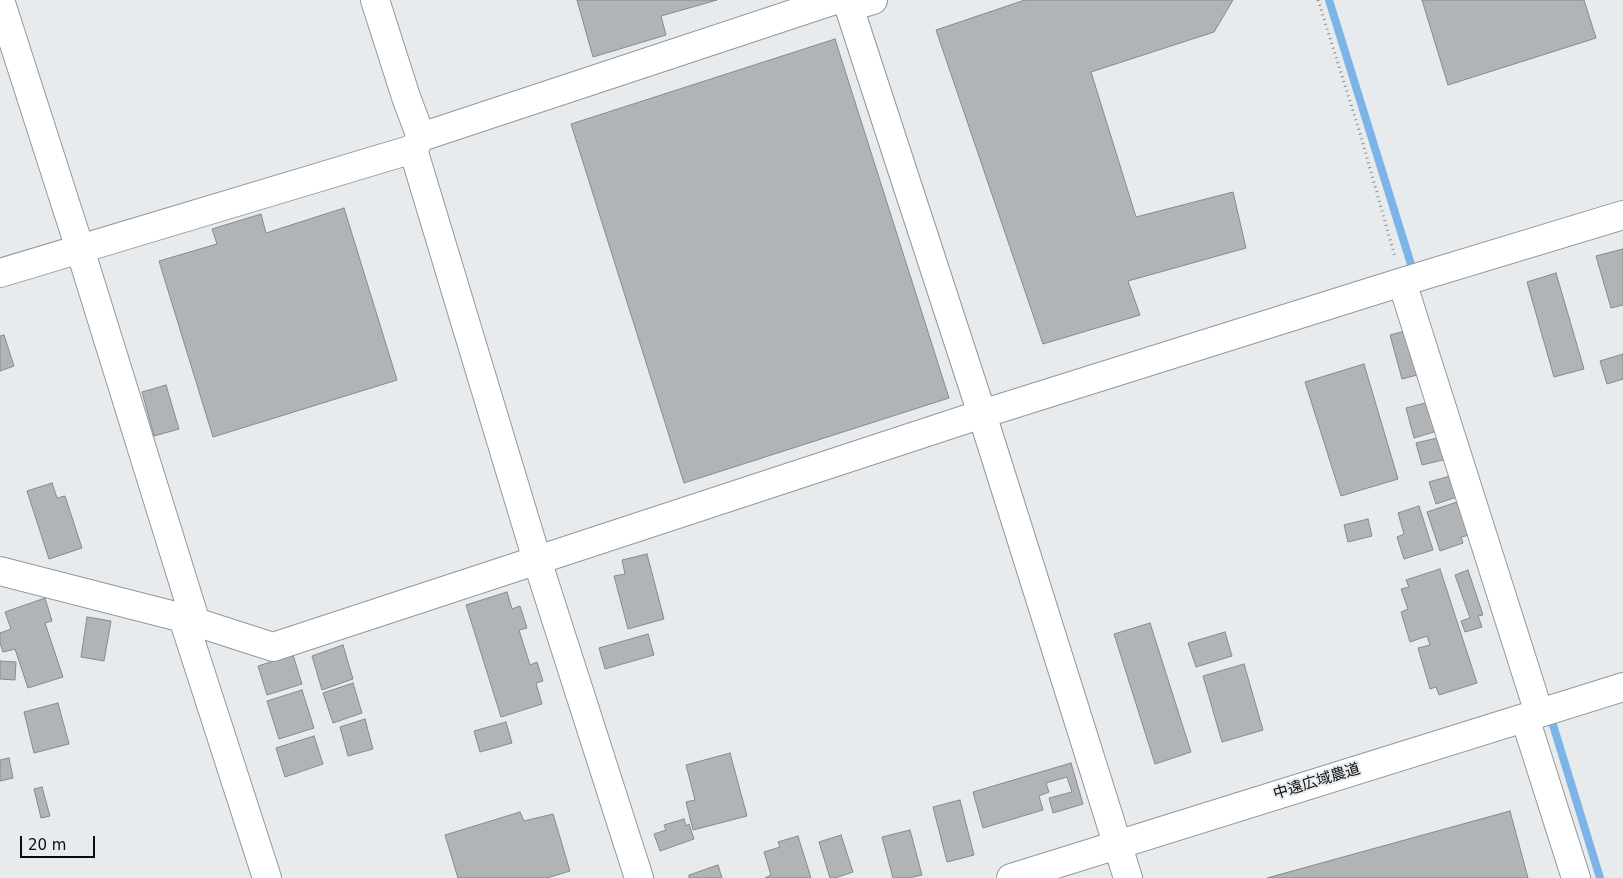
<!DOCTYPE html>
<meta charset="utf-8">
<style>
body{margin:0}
#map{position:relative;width:1623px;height:878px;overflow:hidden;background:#e7ebee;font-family:"DejaVu Sans",sans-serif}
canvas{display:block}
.scale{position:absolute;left:20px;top:836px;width:75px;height:22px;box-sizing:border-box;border:2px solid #0b0c0d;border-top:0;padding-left:6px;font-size:15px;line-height:18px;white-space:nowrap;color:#0b0c0d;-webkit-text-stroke:4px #e7ebee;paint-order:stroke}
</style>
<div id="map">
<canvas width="1623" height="878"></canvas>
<div class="scale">20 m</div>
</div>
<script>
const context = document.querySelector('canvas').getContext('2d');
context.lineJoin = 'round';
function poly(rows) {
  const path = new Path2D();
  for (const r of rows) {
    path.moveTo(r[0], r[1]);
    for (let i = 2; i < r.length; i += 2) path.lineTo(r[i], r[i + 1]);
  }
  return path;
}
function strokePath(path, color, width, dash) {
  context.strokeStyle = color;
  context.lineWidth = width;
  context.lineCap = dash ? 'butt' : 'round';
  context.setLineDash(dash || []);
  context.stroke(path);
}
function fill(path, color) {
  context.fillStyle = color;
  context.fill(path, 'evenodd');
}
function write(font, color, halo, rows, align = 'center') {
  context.font = font + ' "DejaVu Sans","Noto Sans JP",sans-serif';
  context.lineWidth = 4;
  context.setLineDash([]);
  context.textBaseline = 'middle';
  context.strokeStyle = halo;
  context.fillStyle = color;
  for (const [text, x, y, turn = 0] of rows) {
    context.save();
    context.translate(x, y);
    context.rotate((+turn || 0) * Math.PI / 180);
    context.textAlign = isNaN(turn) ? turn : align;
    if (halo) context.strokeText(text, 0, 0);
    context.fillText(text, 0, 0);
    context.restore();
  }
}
strokePath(poly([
 [1329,0,1414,274],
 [1550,715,1600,878]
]), '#7db4e8', 8);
const building = poly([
 [577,0,717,0,661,16,666,35,593,57,577,0],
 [1025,0,1233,0,1214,32,1091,72,1136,217,1233,192,1246,248,1128,281,1140,315,1043,344,936,30,1025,0],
 [1422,0,1584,0,1596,38,1448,85,1422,0],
 [835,39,949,398,684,483,571,124,835,39],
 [344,208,397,380,213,437,159,261,217,244,212,229,261,214,266,233,344,208],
 [1623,249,1623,305,1611,308,1596,256,1623,249],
 [1556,273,1584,369,1554,377,1527,282,1556,273],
 [1409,330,1421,374,1402,379,1390,335,1409,330],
 [4,335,14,366,0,371,0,336,4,335],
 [1623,354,1623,379,1607,384,1600,361,1623,354],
 [1364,364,1398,479,1341,496,1305,382,1364,364],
 [166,385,179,429,154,436,142,392,166,385],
 [1429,402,1437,431,1414,438,1406,408,1429,402],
 [1441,437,1447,459,1422,465,1416,443,1441,437],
 [1450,476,1457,497,1436,504,1429,482,1450,476],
 [52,483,57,498,65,496,82,548,49,559,27,491,52,483],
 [1463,500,1474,534,1461,537,1463,543,1440,551,1427,512,1463,500],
 [1419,506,1433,550,1404,559,1397,537,1404,534,1398,513,1419,506],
 [1368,519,1372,536,1348,542,1344,525,1368,519],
 [647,554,664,619,628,629,614,576,625,574,622,560,647,554],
 [1440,569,1477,683,1439,695,1436,687,1430,689,1418,648,1430,645,1427,636,1410,642,1401,612,1408,609,1401,589,1409,587,1406,580,1440,569],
 [1468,570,1483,615,1478,616,1482,627,1465,632,1461,621,1470,618,1455,575,1468,570],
 [507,592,512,609,520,606,527,628,519,630,530,665,537,662,543,681,536,683,542,704,501,717,466,605,507,592],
 [45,598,52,621,45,623,63,677,28,688,15,649,3,652,0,643,0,633,11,629,5,612,45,598],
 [87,617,111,621,104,661,81,657,87,617],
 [1150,623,1191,752,1155,764,1114,634,1150,623],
 [1225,632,1232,656,1196,667,1188,643,1225,632],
 [648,634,654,655,605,669,599,648,648,634],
 [343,645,353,679,322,690,312,656,343,645],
 [293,655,302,684,267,695,258,666,293,655],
 [0,661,16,662,15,680,0,679,0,661],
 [1244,664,1263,730,1222,742,1203,676,1244,664],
 [353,683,362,713,333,723,323,693,353,683],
 [302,690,314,728,279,739,267,701,302,690],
 [58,703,69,744,34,753,24,712,58,703],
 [365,719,373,749,348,756,340,727,365,719],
 [506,722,512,743,480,752,474,731,506,722],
 [314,736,323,764,285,777,276,748,314,736],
 [730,753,747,816,693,830,686,802,695,800,686,765,730,753],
 [9,758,13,778,0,781,0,760,9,758],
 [1071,763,1083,804,1053,813,1049,798,1072,792,1067,777,1046,783,1049,792,1039,796,1043,810,983,828,973,792,1071,763],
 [42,787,50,816,41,818,34,789,42,787],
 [960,800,974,855,947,862,933,807,960,800],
 [1510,811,1528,878,1267,878,1510,811],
 [520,812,524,821,553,814,570,871,547,878,458,878,445,835,520,812],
 [684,819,686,826,689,824,694,839,660,851,654,834,666,830,664,825,684,819],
 [910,830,922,875,909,878,893,878,882,837,910,830],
 [841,835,853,872,835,878,830,878,819,842,841,835],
 [798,836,811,878,765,878,771,875,764,852,780,847,778,842,798,836],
 [718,865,722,878,689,878,689,875,718,865]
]);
fill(building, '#b1b4b7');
strokePath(building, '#87898c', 1);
const minor = poly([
 [0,0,80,249,196,623],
 [375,0,406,97,421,137],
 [846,0,849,7,873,0],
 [849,7,982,414,1128,878],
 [413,149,537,560,639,878],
 [0,273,413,149,421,137,835,0],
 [1402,282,1539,713],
 [0,571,183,618,273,647,982,414,1402,282,1623,215],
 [183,618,267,878],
 [1525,718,1576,878],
 [1011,878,1623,687]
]);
strokePath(minor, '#94979a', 30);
strokePath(poly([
 [1318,0,1360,133,1395,257]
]), '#878a8c', 3, [1, 4]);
strokePath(minor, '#fff', 28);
write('15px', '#0b0c0d', '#e7ebee', [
 ["中遠広域農道",1317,782,-17]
]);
</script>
